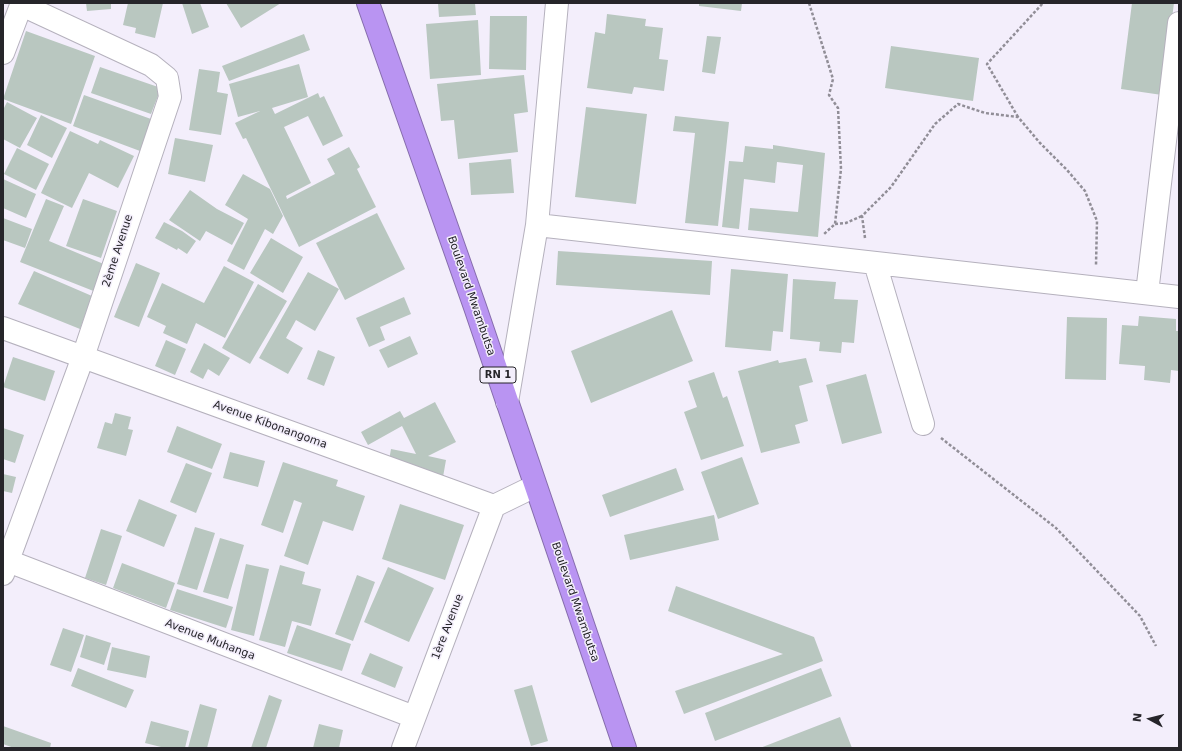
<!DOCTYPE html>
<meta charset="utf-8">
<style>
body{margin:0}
#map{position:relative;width:1182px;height:751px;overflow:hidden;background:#f3eefb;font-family:"DejaVu Sans",sans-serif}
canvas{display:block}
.frame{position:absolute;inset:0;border:4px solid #26252a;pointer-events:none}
.north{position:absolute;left:1130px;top:699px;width:40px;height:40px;-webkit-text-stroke:3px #f3eefb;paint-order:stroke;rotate:277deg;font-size:11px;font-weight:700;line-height:16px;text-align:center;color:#26252a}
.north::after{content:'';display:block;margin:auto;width:14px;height:18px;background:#26252a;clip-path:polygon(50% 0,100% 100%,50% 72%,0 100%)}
</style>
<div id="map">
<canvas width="1182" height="751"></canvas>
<div class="frame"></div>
<div class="north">N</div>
</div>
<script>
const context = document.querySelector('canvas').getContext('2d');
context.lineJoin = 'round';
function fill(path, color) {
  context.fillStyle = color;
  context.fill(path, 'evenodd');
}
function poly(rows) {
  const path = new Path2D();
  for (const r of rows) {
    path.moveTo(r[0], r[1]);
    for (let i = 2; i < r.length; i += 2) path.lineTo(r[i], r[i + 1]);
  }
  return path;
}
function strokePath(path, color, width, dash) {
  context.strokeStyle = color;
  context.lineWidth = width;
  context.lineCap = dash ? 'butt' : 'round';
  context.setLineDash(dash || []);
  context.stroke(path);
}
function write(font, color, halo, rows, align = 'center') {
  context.font = font + ' "DejaVu Sans",sans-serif';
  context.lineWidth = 3;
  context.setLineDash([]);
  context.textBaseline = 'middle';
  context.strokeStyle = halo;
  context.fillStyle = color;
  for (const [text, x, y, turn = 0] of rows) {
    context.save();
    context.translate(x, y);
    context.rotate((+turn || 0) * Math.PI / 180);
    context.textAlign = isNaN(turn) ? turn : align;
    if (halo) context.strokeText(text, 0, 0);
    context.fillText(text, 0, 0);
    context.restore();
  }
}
fill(poly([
 [86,3,111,3,111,9,87,11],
 [128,3,163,3,155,38,135,33,136,28,123,25],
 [182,3,200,3,209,27,192,34],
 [226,3,281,3,241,28],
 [438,3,475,3,476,15,439,17],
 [699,3,742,3,741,11,699,6],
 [1132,3,1174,3,1162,95,1121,89],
 [607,14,646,19,645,26,663,28,659,59,668,60,664,91,634,87,632,94,587,88,595,32,605,34],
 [490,16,527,16,526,70,489,69],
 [478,20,481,75,430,79,426,24],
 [26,31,95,56,71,124,3,99],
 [304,34,310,50,229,81,222,66],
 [707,36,721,37,715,74,702,72],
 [891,46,979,58,973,101,885,88],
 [299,64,308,97,272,108,275,114,318,93,320,98,324,96,343,136,323,146,308,116,284,127,311,183,286,196,287,199,335,174,327,159,349,147,360,167,357,169,376,207,299,247,246,138,243,139,235,123,260,111,238,117,229,84],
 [100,67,161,88,151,114,91,93],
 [199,69,220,72,217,92,228,94,221,135,189,130],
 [524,75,528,112,514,114,518,152,458,159,454,120,441,121,437,84],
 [84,95,151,119,140,151,73,126],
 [7,102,37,118,20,148,3,139,3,110],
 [586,107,647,114,636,204,575,197],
 [41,115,67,128,52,158,27,145],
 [675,116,729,122,718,226,685,223,695,133,673,131],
 [70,131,98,144,100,140,134,156,118,188,89,173,72,208,41,193],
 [175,138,213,145,205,182,168,174],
 [773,145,825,153,818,237,748,230,750,208,798,212,803,165,777,162,775,183,744,179,739,229,722,227,729,161,743,162,745,146,773,149],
 [17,148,49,164,36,190,4,174],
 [511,159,514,193,471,195,469,163],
 [243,174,270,189,283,216,273,234,265,229,244,270,227,261,248,219,225,205],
 [3,179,36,194,26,218,3,208],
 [190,190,217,209,244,223,232,245,206,231,200,241,169,220],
 [46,199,64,206,49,241,106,265,96,292,20,262],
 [83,199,117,211,101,258,66,246],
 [377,213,405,269,345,300,316,243],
 [3,218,32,229,25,248,3,240],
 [164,222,182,231,196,241,187,254,178,248,177,250,155,238],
 [271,238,303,257,283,293,250,273],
 [558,251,712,261,710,295,556,285],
 [136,263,160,273,139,327,114,317],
 [224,266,254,282,225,338,196,323,187,344,163,333,166,326,147,317,162,283,204,303],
 [731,269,788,274,783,332,773,331,771,351,725,347],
 [34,271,92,296,80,329,18,304],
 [308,272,339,289,315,331,296,320,286,338,303,348,288,374,259,358],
 [793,279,836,282,834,299,858,300,854,343,842,342,841,353,819,351,820,342,790,339],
 [258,284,287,301,250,364,222,348],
 [404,297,411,314,380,327,385,340,369,347,356,318],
 [672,310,693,361,591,403,571,351],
 [1139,316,1176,319,1176,331,1179,331,1179,371,1171,370,1170,383,1144,380,1145,366,1119,364,1122,325,1138,326],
 [1067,317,1107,318,1106,380,1065,379],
 [410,336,418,354,388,368,379,350],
 [166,340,186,349,175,375,155,366],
 [204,343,230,358,219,376,208,369,203,379,190,372],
 [318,350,335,357,324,386,307,379],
 [13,357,55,371,45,401,3,387],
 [806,358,813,382,799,386,808,421,795,425,800,443,761,453,738,371,778,360,779,363],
 [714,372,723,398,727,396,744,446,701,460,684,412,697,407,688,381],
 [866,374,882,433,842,444,826,385],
 [435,402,456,442,428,456,446,460,443,477,388,466,391,449,416,454,402,426,368,445,361,432,400,411,404,418],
 [115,413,131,417,128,429,133,430,126,456,97,448,105,422,112,424],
 [177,426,222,444,212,469,167,452],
 [3,428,24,435,15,463,3,459],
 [230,452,265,461,258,487,223,478],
 [742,457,759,504,718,519,701,472],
 [283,462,338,480,336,486,365,496,353,531,323,521,308,565,284,556,302,503,294,500,283,533,261,525],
 [186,463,212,473,196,513,170,502],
 [676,468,684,490,610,517,602,495],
 [3,474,16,477,12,493,3,491],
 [139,499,177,515,164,547,126,531],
 [400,504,464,525,445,580,382,559],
 [714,515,719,540,630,560,624,535],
 [195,527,215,533,197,590,177,584],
 [101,529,122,536,106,585,85,578],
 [220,538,244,545,228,599,203,592],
 [122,563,175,583,166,608,113,588],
 [246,564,269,569,254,636,231,630],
 [280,565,305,572,302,584,321,589,311,626,292,621,285,647,259,640],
 [388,567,434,588,409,642,364,622],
 [357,575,375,582,353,641,335,634],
 [676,586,814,637,823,661,684,714,675,691,783,654,668,611],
 [177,589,233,607,226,628,170,610],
 [297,625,351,644,342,671,287,653],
 [63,628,84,635,71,672,50,665],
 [86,635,111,643,104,665,80,657],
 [112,647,150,656,146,678,107,670],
 [370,653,403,667,395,688,361,674],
 [78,668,134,690,126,708,71,686],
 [821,668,832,696,715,741,705,713],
 [532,685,548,741,531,746,514,690],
 [269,695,282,700,266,748,251,748],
 [200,704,217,709,207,748,188,748],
 [840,717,852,748,760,748],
 [151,721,189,731,185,748,165,748,145,743],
 [319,724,343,730,339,748,313,748],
 [3,726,51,743,50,748,14,748,3,744]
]), '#b9c7c0');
const minor = poly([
 [3,53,22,3],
 [537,225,1179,297],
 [875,263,923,424],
 [1147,293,1179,23],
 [3,328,494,506,535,486],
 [507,402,537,225,557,3],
 [8,561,414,717],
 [3,574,83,357,170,97,167,78,151,65,22,5],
 [403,748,494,506]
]);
const highway = poly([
 [368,3,475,307,625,748]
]);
strokePath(minor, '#b5b1bd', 24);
strokePath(highway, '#866dac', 24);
strokePath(poly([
 [809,3,833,79,829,95,838,108,841,169,835,224,824,234],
 [1018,117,987,64,1043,3],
 [835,224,846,223,862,216],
 [865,238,862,216,891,187,935,124,958,104,985,113,1018,117,1040,143,1067,170,1085,191,1097,221,1096,265],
 [941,438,1056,528,1140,616,1156,646]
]), '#918e97', 2.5, [3, 2]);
strokePath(minor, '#fff', 22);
strokePath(highway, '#b994f2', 22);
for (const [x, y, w] of [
 [498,375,36]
]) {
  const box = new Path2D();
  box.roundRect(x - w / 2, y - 8, w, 16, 3);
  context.fillStyle = '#f3eefb';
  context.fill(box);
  strokePath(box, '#26252a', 1);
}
write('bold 10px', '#26252a', null, [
 ["RN 1",498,375]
]);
write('11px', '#26252a', '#f3eefb', [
 ["2ème Avenue",118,251,-72],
 ["Boulevard Mwambutsa",471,296,71],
 ["Avenue Kibonangoma",270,425,20],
 ["Boulevard Mwambutsa",575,602,71],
 ["1ère Avenue",448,627,-69],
 ["Avenue Muhanga",210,640,21]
]);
</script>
